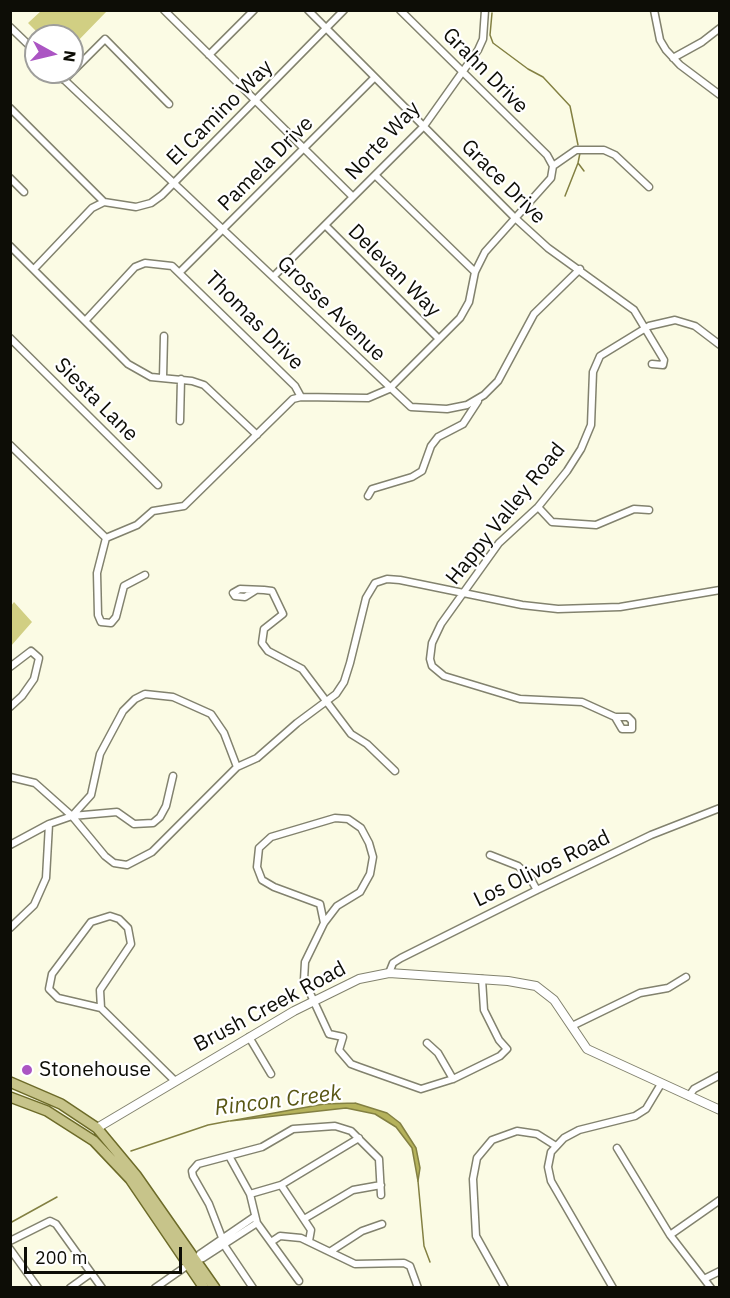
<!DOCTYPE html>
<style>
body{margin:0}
#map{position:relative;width:730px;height:1298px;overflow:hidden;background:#fbfbe4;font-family:"IBM Plex Sans",sans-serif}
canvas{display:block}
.frame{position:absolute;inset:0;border:12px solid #0d0d06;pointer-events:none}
.north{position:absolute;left:24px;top:24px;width:60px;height:60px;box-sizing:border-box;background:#fff;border:2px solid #9e9e9b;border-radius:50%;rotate:98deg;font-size:16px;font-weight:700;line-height:24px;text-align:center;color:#0d0d06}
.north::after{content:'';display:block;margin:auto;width:21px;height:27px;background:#ab55c3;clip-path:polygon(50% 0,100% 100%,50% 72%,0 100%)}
.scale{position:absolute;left:24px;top:1247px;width:158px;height:27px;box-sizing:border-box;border:3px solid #0d0d06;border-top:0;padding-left:8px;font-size:18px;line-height:21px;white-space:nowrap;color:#0d0d06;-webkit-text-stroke:4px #fff;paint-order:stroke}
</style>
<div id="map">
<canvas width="730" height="1298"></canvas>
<div class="frame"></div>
<div class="north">N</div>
<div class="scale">200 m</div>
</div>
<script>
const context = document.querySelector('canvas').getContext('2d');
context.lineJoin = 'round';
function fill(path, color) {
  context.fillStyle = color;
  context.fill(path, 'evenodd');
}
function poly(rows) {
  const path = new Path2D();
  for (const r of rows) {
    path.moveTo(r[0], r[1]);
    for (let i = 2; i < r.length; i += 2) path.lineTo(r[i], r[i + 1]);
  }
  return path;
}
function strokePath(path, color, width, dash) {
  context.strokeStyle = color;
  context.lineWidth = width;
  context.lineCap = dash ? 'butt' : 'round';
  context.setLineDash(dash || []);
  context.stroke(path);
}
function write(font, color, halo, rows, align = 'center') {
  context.font = font + ' "IBM Plex Sans",sans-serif';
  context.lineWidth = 4.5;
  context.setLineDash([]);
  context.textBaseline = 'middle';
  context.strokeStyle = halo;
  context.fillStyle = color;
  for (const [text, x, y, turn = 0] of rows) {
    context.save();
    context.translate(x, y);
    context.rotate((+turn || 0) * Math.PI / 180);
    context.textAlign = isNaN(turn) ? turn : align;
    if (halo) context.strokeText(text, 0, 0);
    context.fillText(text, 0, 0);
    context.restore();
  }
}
fill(poly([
 [41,11,41,10,107,11,72,47,72,36,41,36,28,23],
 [14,602,32,622,11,646,11,606]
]), '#d1cf83');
const water = poly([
 [355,1103,387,1113,400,1123,416,1148,420,1168,418,1181,412,1148,396,1127,375,1114,346,1108,230,1121,324,1104,355,1103]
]);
fill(water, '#b5b25b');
strokePath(water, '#838042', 1.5);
strokePath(poly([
 [492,13,490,35,493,43,528,69,543,77,570,106,578,145],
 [580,153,578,163,584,171],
 [565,196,578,163],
 [131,1151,208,1125,229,1121],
 [418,1181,424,1246,430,1262],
 [10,1223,57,1197]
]), '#838042', 1.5);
const minor = poly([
 [164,10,353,197],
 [308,10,514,217,548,248,634,310,664,360,663,365,652,364],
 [654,10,660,40,666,50,680,65,720,95],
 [10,27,36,52],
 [209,55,254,10],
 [673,58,702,42,720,28],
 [56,72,411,407,447,409,467,405,484,395,498,381,534,314,580,269],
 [64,80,105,39,169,104],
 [10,108,104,202],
 [553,166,576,150,604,150,615,155,649,187],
 [375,175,475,272],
 [10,178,24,192],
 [104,202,136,207,151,203,162,195,344,10],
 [326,226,439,339],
 [10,246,128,364,151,377,192,381,204,385,257,435],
 [35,268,92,208,104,202],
 [180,272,374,78],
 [274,276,424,126,478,50,483,39,485,10],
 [86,320,135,267,145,263,172,266,295,386,301,397],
 [10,338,158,485],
 [163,378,164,336],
 [180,421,181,379],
 [10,445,106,538],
 [368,496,372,489,412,477,422,471,431,446,438,437,463,424,478,401],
 [538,507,552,522,596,525,634,509,649,510],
 [106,538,137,525,153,511,184,506,293,399,301,397,368,398,389,389,460,318,469,302,475,272,485,252,551,178,553,166,547,155,400,10],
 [106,538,97,573,98,615,101,622,111,623,116,617,124,586,145,575],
 [256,590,245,597,235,596,233,593,240,589,264,590,272,591,283,614,264,629,262,643,268,651,302,669,351,734,367,744,395,771],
 [10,667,31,651,39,658,34,679,22,696,10,707],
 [615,717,622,729,632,729,632,721,628,717,615,717,582,702,520,699,444,676,432,666,430,659,432,643,441,624,499,543,538,507,567,471,581,449,591,425,593,372,600,356,649,326,675,320,695,326,720,345],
 [10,777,35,783,72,816,105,856,114,863,127,865,152,852,237,767,257,758,297,723,336,694,344,682,350,663,366,598,375,583,387,579,400,580,522,605,558,609,620,607,720,590],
 [72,816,91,795,100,754,123,711,135,699,145,694,173,697,211,714,224,733,237,767],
 [10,845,49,824],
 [490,855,518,866,529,876,537,890],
 [324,923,320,904,274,887,262,880,257,867,259,848,271,837,335,818,348,819,361,828,369,843,373,857,370,874,360,892,337,906,324,923,305,962,304,980,329,1034,343,1037,339,1050,351,1064,359,1067,421,1089,453,1079,500,1056,507,1049,499,1040,484,1010,482,979],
 [10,928,34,905,46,878,49,824,72,816,117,812,134,824,153,823,160,817,166,806,173,776],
 [389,973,393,963,401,958,537,890,651,835,720,808],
 [101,1008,58,998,49,989,52,974,91,922,110,916,119,919,128,928,131,944,100,990,101,1008,174,1080],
 [572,1026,640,993,668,988,686,977],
 [249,1037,271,1074],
 [427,1043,438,1053,453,1079],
 [689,1096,694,1089,720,1075],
 [617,1148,670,1235,711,1288],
 [229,1156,250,1194,257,1223,299,1281],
 [281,1185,311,1230,309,1241],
 [250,1194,281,1185,359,1138],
 [304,1219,353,1190,381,1185],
 [670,1235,720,1200],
 [10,1241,50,1221,56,1224,102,1288],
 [271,1242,280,1236,301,1238,355,1264,404,1263,410,1266,418,1288],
 [10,1249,38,1288],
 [331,1251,362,1231,382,1224],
 [196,1260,200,1254,254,1217],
 [196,1260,203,1258,257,1223],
 [706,1278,720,1271],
 [70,1288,91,1273],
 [155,1288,188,1265],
 [253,1288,226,1248,209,1204,193,1176,192,1171,198,1164,262,1147,293,1129,335,1126,351,1131,379,1159,381,1195],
 [505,1288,476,1236,473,1179,477,1158,492,1140,517,1131,537,1134,556,1146],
 [613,1288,551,1181,548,1167,551,1152,564,1138,579,1130,635,1116,646,1109,661,1084]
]);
const tertiary = poly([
 [97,1128,294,1011,359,979,389,973,508,981,536,986,554,1000,587,1049,720,1110]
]);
const primary = poly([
 [10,1082,61,1104,97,1128,136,1175,215,1288],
 [10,1097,47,1111,94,1141,130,1179,204,1288]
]);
strokePath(minor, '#82826e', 9);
strokePath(tertiary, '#82826e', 10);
strokePath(primary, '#6d6b29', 12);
strokePath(minor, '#fff', 6);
strokePath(tertiary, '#fff', 8);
strokePath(primary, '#c7c48a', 9);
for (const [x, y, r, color] of [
 [27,1070,6,"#ab55c3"]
]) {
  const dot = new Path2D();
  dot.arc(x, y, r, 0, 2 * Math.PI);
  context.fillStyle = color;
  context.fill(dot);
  strokePath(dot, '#fff', 2);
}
write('21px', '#0d0d06', '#fff', [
 ["Grahn Drive",485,71,45],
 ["El Camino Way",220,113,-45],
 ["Norte Way",383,141,-47],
 ["Pamela Drive",266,164,-45],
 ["Grace Drive",503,182,45],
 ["Delevan Way",394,271,45],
 ["Grosse Avenue",331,309,44],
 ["Thomas Drive",254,321,45],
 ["Siesta Lane",96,400,45],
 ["Happy Valley Road",506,514,-51],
 ["Los Olivos Road",542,869,-26],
 ["Brush Creek Road",270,1007,-28]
]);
write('21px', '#0d0d06', '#fff', [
 ["Stonehouse",39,1070]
], 'left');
write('italic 22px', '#585614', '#fff', [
 ["Rincon Creek",278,1101,-7]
]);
</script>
